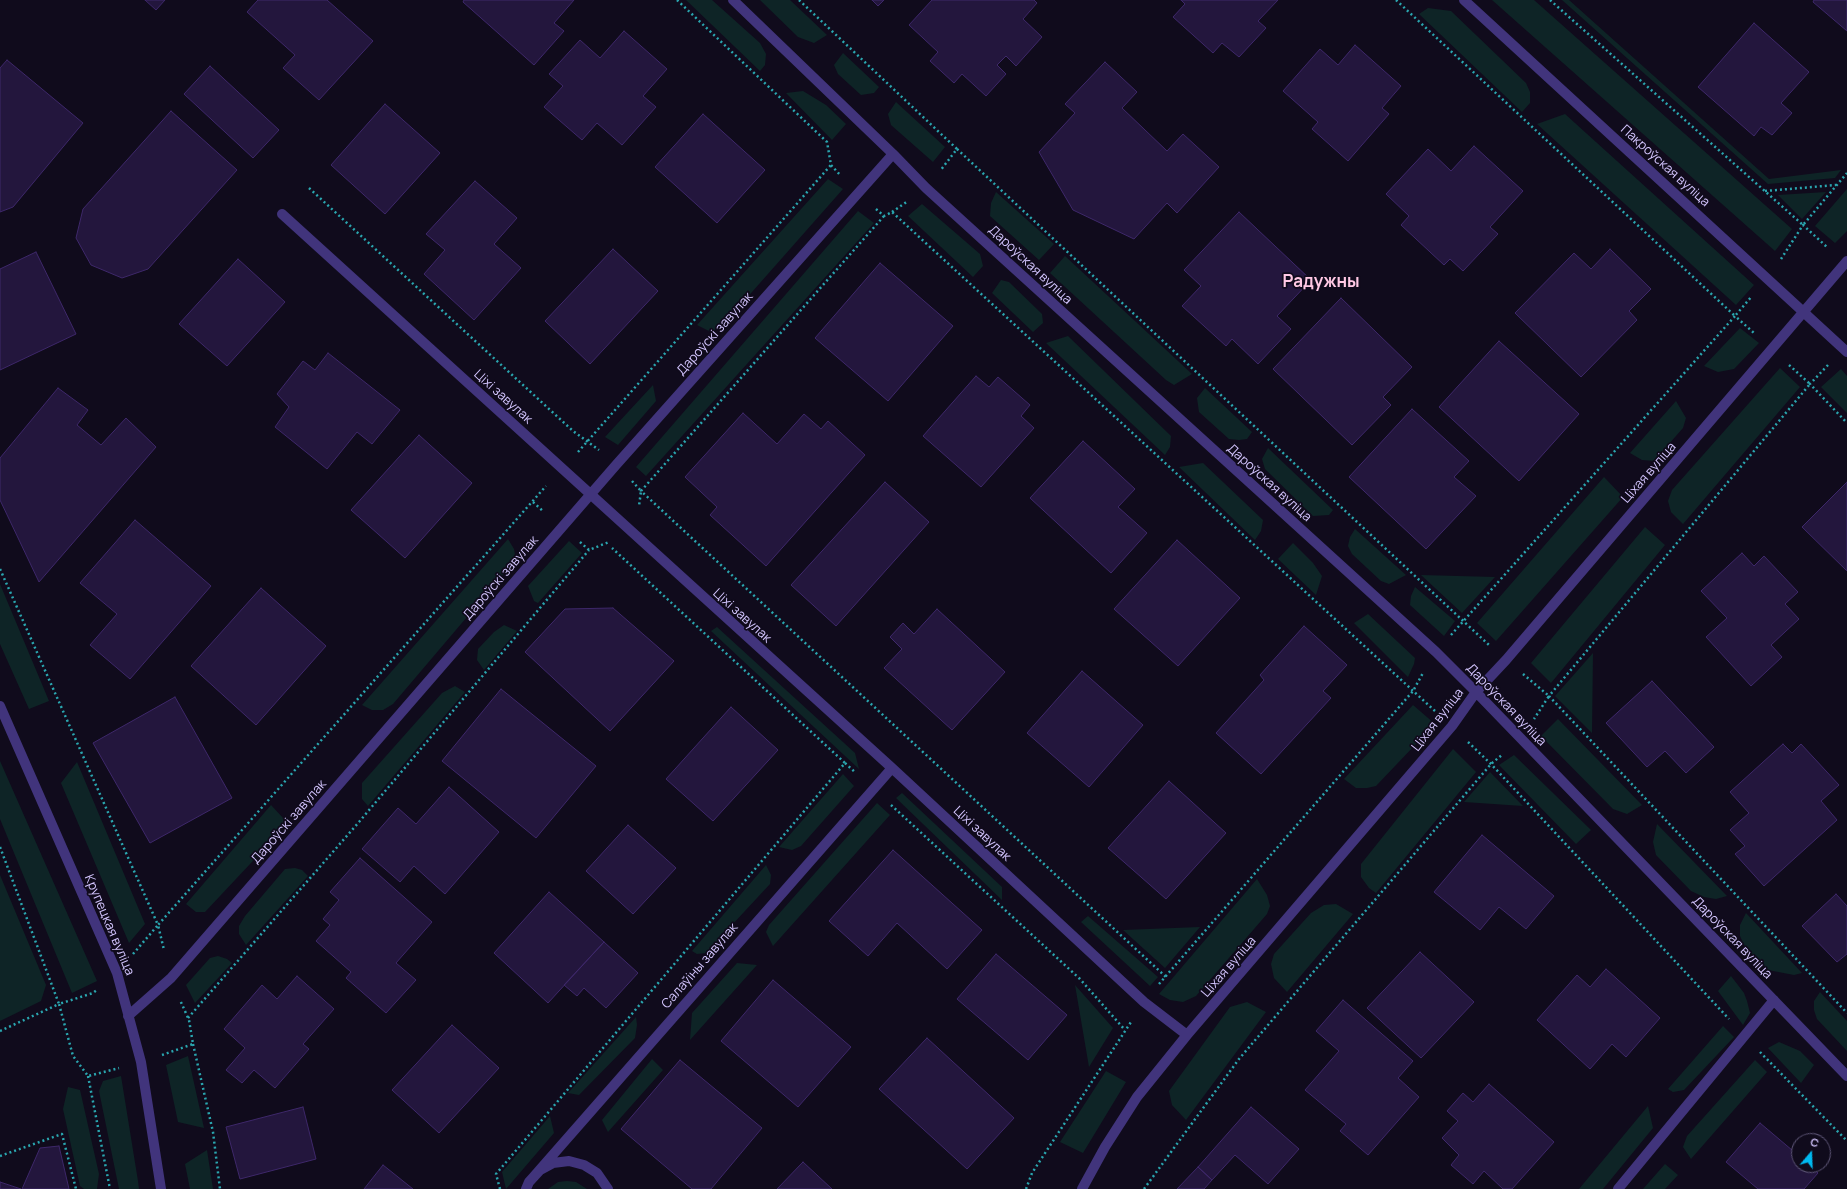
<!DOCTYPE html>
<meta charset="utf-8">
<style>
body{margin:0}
#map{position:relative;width:1847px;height:1189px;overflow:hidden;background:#100b1c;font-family:Manrope,sans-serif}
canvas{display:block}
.north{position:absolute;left:1791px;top:1133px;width:40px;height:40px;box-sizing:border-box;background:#100b1c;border:1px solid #5e5677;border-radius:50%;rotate:19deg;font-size:11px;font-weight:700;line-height:16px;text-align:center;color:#d4c6ff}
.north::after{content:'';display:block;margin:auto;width:14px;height:18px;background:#00b9f1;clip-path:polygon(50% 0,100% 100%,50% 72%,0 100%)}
</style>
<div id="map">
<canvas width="1847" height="1189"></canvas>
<div class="north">С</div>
</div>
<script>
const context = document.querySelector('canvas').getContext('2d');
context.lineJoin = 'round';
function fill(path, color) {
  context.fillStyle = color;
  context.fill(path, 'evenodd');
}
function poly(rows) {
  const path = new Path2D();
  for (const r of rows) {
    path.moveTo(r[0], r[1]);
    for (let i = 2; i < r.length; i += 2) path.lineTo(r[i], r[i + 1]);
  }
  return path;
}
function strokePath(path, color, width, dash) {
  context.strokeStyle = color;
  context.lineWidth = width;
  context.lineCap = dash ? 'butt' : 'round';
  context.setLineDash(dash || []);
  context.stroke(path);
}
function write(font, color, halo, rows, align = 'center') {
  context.font = font + ' Manrope,sans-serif';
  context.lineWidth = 3.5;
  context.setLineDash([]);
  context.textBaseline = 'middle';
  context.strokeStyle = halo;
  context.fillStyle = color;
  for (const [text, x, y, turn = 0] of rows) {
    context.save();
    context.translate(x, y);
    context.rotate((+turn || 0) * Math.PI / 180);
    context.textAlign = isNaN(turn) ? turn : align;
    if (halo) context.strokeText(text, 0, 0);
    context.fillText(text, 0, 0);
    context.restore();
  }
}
fill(poly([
 [686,0,712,0,760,43,766,54,765,65,760,71],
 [760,0,790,0,827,35,814,43,798,37],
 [1492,0,1534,0,1792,229,1775,251],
 [1562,0,1569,0,1769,179,1841,170,1835,178,1768,184],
 [1428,8,1451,11,1526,83,1530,92,1530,103,1522,112,1419,14],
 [843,53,879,87,874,93,861,95,838,74,834,65],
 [803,91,826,105,846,124,832,140,786,93],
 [896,102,945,147,933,162,891,125,888,114],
 [1565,114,1754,285,1736,305,1537,124],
 [828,179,843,189,722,326,711,332,697,325],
 [1847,189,1847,231,1835,243,1815,226],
 [996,192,1054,244,1039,260,990,216,991,203],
 [1826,192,1802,219,1778,195],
 [922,204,980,254,983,266,973,277,908,216],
 [858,211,874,223,646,476,636,467],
 [1065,256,1192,374,1174,385,1166,380,1050,273],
 [1001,280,1009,282,1042,314,1043,323,1033,332,992,293],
 [1740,328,1759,343,1734,369,1718,372,1704,366],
 [1068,336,1171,436,1170,447,1165,455,1046,343],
 [1780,368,1800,387,1683,524,1671,512,1668,501,1672,490],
 [1841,369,1847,376,1847,413,1821,387],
 [653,385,656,401,618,445,605,437],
 [1205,388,1252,432,1247,439,1239,440,1229,439,1199,412,1197,398],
 [1676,401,1686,418,1683,428,1654,461,1642,460,1630,453],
 [1268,448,1333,510,1329,515,1313,516,1265,469,1262,459],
 [1203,463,1263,520,1261,531,1255,540,1179,467],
 [1604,477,1623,497,1496,641,1477,623],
 [1645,527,1665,545,1551,683,1531,663],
 [1355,529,1406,575,1389,584,1381,581,1352,554,1348,546,1350,537],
 [508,539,514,549,515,555,512,564,393,704,383,710,372,710,362,705],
 [569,541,582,553,538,603,534,601,528,586],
 [1293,543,1313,563,1322,576,1316,595,1278,559],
 [1421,575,1495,577,1462,613],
 [0,584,49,701,29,709,0,644],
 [1415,587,1455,621,1444,636,1410,605,1411,596],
 [1368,614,1415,658,1414,664,1408,677,1354,623],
 [504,625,517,631,484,670,477,660,478,649,494,632],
 [717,627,855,753,859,769,711,631],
 [1593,653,1592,733,1555,696],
 [455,686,465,692,368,806,362,799,362,783,442,693],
 [1413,705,1435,724,1376,786,1367,788,1356,788,1344,779],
 [1558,719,1642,805,1627,814,1613,809,1541,736],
 [1453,749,1476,772,1376,893,1369,888,1361,877,1361,864],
 [1514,755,1591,830,1576,844,1499,765],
 [0,761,97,981,72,993,0,819],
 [77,762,145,924,129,943,61,783],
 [1490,772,1523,806,1464,802],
 [843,774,854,786,801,846,792,850,779,847],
 [902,793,1002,887,1002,900,896,798],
 [877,803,890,815,773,946,766,932,769,925],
 [271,805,283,818,284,825,281,831,205,912,196,912,186,904],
 [1657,824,1727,896,1716,899,1704,897,1691,891,1656,855,1653,842],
 [766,865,771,875,770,884,706,953,697,954,692,951],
 [295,868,302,870,308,876,246,945,239,934,239,926,245,916,285,869],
 [0,875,46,985,41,1001,0,1021],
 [1257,879,1267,895,1270,906,1267,914,1196,996,1183,1002,1170,1000,1159,994],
 [1336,904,1353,914,1287,992,1274,978,1271,964,1274,954,1311,913,1324,905],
 [1746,913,1802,973,1794,975,1768,970,1745,947,1740,936,1740,925],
 [1088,916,1158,977,1150,986,1081,922],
 [1200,927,1165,968,1123,930],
 [218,956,227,959,232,963,195,1003,186,985,210,958],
 [737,963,757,965,690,1040,692,1013],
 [1731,976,1744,993,1747,1001,1750,1013,1743,1025,1718,991],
 [1075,985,1113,1028,1089,1067],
 [1820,992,1847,1021,1847,1051,1817,1019,1814,1010,1814,1001],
 [1247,1002,1266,1012,1186,1120,1172,1105,1169,1091,1230,1007],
 [636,1017,637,1025,635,1038,579,1095,568,1093],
 [1723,1026,1734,1037,1684,1090,1673,1092,1668,1089],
 [1779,1042,1800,1051,1814,1065,1801,1083,1768,1048],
 [188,1056,204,1128,178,1122,166,1065],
 [652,1059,663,1070,608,1132,602,1120],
 [1755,1060,1767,1072,1691,1159,1683,1147,1687,1136],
 [1106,1071,1126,1082,1083,1153,1060,1142],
 [121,1076,138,1181,139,1189,119,1189,99,1091,103,1081],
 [68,1087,80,1090,99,1174,97,1189,84,1189,80,1186,63,1109],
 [1648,1106,1653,1128,1603,1189,1579,1189],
 [550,1116,554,1133,506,1189,502,1172],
 [207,1150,213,1189,190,1189,185,1164],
 [1665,1164,1678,1175,1665,1189,1643,1189],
 [567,1181,576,1182,587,1189,548,1189,558,1182]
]), '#0e2426');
const building = poly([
 [145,0,165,0,156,10,145,0],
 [258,0,327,0,373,41,319,100,283,68,295,55,247,12,258,0],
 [464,0,574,0,554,23,564,31,534,65,463,2,464,0],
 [872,0,884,0,878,6,872,0],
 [932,0,1034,0,1037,3,1023,19,1042,37,1016,66,1006,56,997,65,1006,74,986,96,962,74,954,83,930,61,938,52,909,25,932,0],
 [1181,0,1278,0,1258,21,1266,28,1239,57,1222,43,1213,53,1173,17,1185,4,1181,0],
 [1814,0,1847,0,1847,31,1813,2,1814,0],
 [1754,23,1809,72,1781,103,1792,113,1772,135,1761,127,1754,136,1698,87,1754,23],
 [624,31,667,69,643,96,656,107,622,145,597,123,582,140,544,107,563,86,549,74,580,40,600,58,624,31],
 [1355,45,1401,86,1382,108,1389,114,1348,161,1312,129,1318,122,1283,91,1320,49,1338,65,1355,45],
 [7,60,83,123,13,207,0,212,0,68,7,60],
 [1105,62,1137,92,1122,108,1167,151,1183,134,1219,167,1177,213,1167,203,1134,239,1073,210,1039,152,1075,113,1065,104,1105,62],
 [210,66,279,130,253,158,184,94,210,66],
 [385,104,440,153,385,214,331,165,385,104],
 [171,111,237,170,148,269,122,278,91,265,76,238,83,209,171,111],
 [703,114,765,170,717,223,655,167,703,114],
 [1474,146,1523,191,1490,227,1498,234,1463,271,1450,259,1444,265,1401,225,1409,216,1386,194,1428,149,1451,171,1474,146],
 [475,181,517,218,494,244,521,268,474,320,424,274,445,250,426,234,475,181],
 [1239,212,1311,280,1277,316,1291,329,1258,364,1232,339,1226,346,1182,306,1201,286,1184,270,1239,212],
 [613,249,658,291,590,364,545,321,613,249],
 [1610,249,1651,289,1629,311,1637,320,1581,377,1515,313,1574,253,1591,269,1610,249],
 [36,252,76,334,0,370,0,269,36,252],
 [238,259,285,302,227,366,179,324,238,259],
 [880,263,953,326,888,401,815,338,880,263],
 [1341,298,1412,367,1383,397,1391,405,1352,445,1273,369,1341,298],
 [1499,341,1579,414,1519,481,1439,407,1499,341],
 [328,353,400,410,372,444,357,432,327,469,275,427,289,407,277,394,303,361,315,370,328,353],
 [976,376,989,387,998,377,1030,405,1021,416,1034,428,981,487,923,436,976,376],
 [58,388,88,410,77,425,101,445,126,418,156,447,39,582,0,500,0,458,58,388],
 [1412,409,1469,461,1454,477,1476,496,1426,549,1349,477,1412,409],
 [743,413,777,444,804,414,821,429,828,421,865,455,766,566,710,515,717,507,685,477,743,413],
 [419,435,472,483,405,558,351,510,419,435],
 [1083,441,1135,489,1118,507,1147,533,1111,573,1030,498,1083,441],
 [885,482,929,522,836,626,791,585,885,482],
 [1847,482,1847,571,1802,527,1847,482],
 [135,520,211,586,130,679,90,645,117,614,80,583,135,520],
 [1177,540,1240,598,1178,666,1114,609,1177,540],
 [1742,553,1754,566,1764,556,1798,592,1785,604,1799,619,1771,645,1782,657,1751,686,1706,637,1727,618,1701,591,1742,553],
 [261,588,326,646,256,725,191,666,261,588],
 [613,608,674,661,610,731,525,652,565,609,613,608],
 [937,609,1005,672,952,730,884,668,902,649,890,637,903,623,914,634,937,609],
 [1304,626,1347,665,1323,691,1331,698,1261,774,1216,733,1264,680,1260,675,1304,626],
 [1082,671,1143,725,1089,787,1027,733,1082,671],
 [1652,681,1714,747,1686,773,1665,751,1647,767,1606,723,1652,681],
 [501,689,596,766,536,838,442,761,501,689],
 [175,697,232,798,150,843,93,743,175,697],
 [731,707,778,750,713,821,666,779,731,707],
 [1783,744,1792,753,1801,744,1839,785,1821,801,1837,820,1764,886,1735,854,1745,846,1730,830,1749,813,1730,792,1783,744],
 [1169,781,1226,833,1166,899,1108,848,1169,781],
 [449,787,499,832,445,894,414,866,400,882,362,849,398,808,416,824,449,787],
 [628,825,676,868,633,914,586,871,628,825],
 [1482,835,1554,896,1526,929,1499,907,1480,930,1434,892,1482,835],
 [893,850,982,930,947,969,897,923,868,956,829,921,893,850],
 [360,858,432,922,396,963,416,980,386,1013,346,978,351,972,316,941,330,925,323,919,339,900,330,892,360,858],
 [549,892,604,942,548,1003,494,953,549,892],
 [1836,894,1847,906,1847,954,1837,962,1802,926,1836,894],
 [604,942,638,973,606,1008,584,988,577,996,564,985,604,942],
 [1420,952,1474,1002,1421,1058,1367,1008,1420,952],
 [996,954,1067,1015,1028,1060,957,999,996,954],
 [1606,969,1660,1018,1626,1057,1612,1044,1590,1069,1537,1020,1577,975,1590,987,1606,969],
 [297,976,334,1009,303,1044,309,1049,275,1088,254,1070,242,1083,226,1070,245,1048,224,1029,262,985,277,999,297,976],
 [773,980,851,1047,798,1107,721,1041,773,980],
 [1343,1000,1413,1061,1398,1078,1419,1097,1368,1155,1340,1131,1346,1124,1305,1090,1339,1051,1316,1031,1343,1000],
 [452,1025,499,1068,439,1133,392,1090,452,1025],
 [927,1038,1014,1118,967,1169,879,1089,927,1038],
 [680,1060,762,1128,711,1189,692,1189,621,1129,680,1060],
 [1489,1084,1554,1142,1512,1189,1503,1189,1484,1171,1473,1184,1451,1165,1459,1155,1442,1138,1458,1121,1447,1111,1463,1093,1473,1102,1489,1084],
 [303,1107,316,1159,240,1179,226,1127,303,1107],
 [1251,1107,1299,1149,1268,1184,1235,1155,1212,1180,1198,1167,1251,1107],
 [1760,1123,1799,1156,1799,1165,1809,1165,1818,1173,1804,1189,1758,1189,1726,1162,1760,1123],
 [59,1146,69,1189,22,1189,40,1148,59,1146],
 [803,1162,832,1189,777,1189,803,1162],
 [383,1165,413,1189,364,1189,383,1165],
 [1198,1167,1212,1180,1204,1189,1177,1189,1198,1167],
 [0,1182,21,1189,0,1189,0,1182]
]);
fill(building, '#23163d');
strokePath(building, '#3e286a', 1);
strokePath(poly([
 [677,0,827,142,831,165,841,176],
 [799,0,957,149,940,171],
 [1396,0,1735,316,1752,296],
 [1550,0,1803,225,1847,173],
 [957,149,1489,645],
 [309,188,573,431,599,450],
 [1765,191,1836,185],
 [876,209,884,216,892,212,1435,711],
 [892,212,908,201],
 [884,216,641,491,1166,977],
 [1781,259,1803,225,1828,248],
 [1789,365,1810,384,1549,696,1847,1013],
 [1828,365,1810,384,1847,423],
 [578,452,831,165],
 [632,481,641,491,639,506],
 [533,502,544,512],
 [580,542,589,550,609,542],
 [0,569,158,925,546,486],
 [1451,635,1735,316,1754,333],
 [1523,674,1549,696,1534,719],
 [1468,742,1491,764,1729,1019],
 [845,763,856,773],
 [891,805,1080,979,1125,1030],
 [0,847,59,1004,93,993,97,990],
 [133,954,158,925,164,950],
 [1159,984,1413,691,1423,673],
 [188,1018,359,822,589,550],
 [0,1031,59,1004,73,1056,88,1076,119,1068],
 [193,1044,213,1132,220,1189],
 [1760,1052,1847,1141],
 [162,1055,193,1044,189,1020,180,1000],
 [88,1076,110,1189],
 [0,1156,62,1134,76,1189],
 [500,1189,496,1174,845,763,612,548],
 [1026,1189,1032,1173,1131,1022],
 [1144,1189,1239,1059,1491,764,1503,754]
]), '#2aa6af', 2.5, [2, 3]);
strokePath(poly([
 [733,0,893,154,926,188,1436,652,1476,692,1847,1076],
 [1464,0,1847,352],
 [282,214,892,768,1144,1002,1187,1035],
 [0,706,117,973,141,1062,161,1189],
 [128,1016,171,978,616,465,893,154],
 [529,1182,892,768],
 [526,1189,529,1182,540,1170,553,1163,569,1161,584,1165,597,1173,608,1189],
 [1082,1189,1105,1147,1137,1097,1187,1035,1452,726,1476,692,1506,660,1847,261],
 [1618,1189,1774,1000]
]), '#41347c', 10);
write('13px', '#d4c6ff', '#100b1c', [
 ["Пакроўская вуліца",1665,166,42],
 ["Дароўская вуліца",1030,265,43],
 ["Дароўскі завулак",715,334,-48],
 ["Ціхі завулак",503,397,42],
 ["Ціхая вуліца",1649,473,-49],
 ["Дароўская вуліца",1269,483,42],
 ["Дароўскі завулак",501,578,-49],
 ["Ціхі завулак",742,616,42],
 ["Дароўская вуліца",1506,705,46],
 ["Ціхая вуліца",1438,720,-52],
 ["Дароўскі завулак",289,822,-49],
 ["Ціхі завулак",982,834,43],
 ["Крупецкая вуліца",109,925,67],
 ["Дароўская вуліца",1732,938,46],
 ["Салаўіны завулак",700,966,-49],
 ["Ціхая вуліца",1229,967,-49]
]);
write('bold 17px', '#ffc8e4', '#100b1c', [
 ["Радужны",1321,282]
]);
</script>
